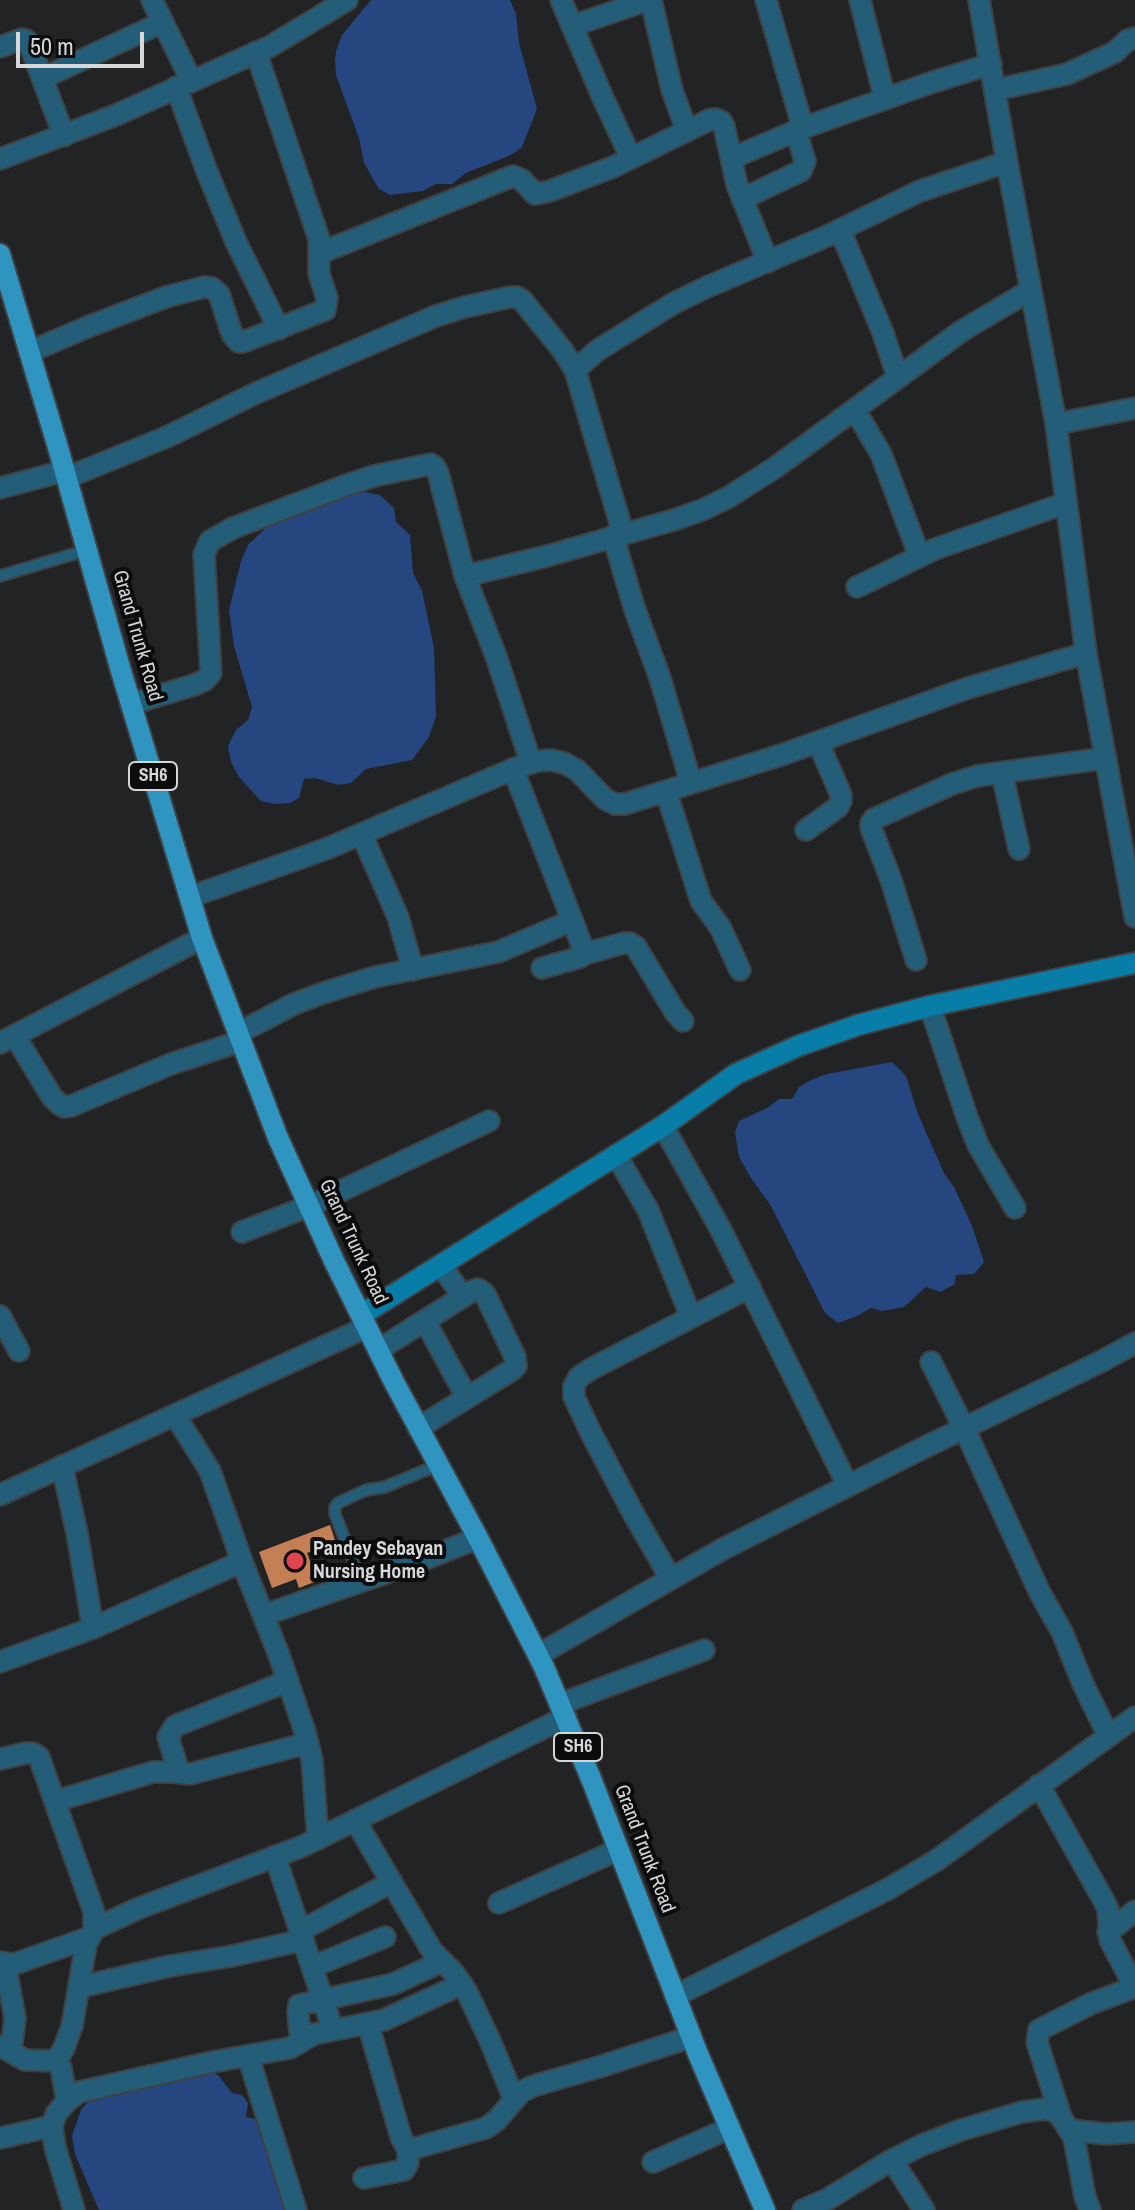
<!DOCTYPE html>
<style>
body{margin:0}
#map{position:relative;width:1135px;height:2210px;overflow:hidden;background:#222325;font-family:"Archivo Narrow",sans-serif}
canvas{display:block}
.scale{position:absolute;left:16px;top:32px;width:128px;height:36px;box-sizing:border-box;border:4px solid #d6d7d8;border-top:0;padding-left:10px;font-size:24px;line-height:28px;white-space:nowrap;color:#d6d7d8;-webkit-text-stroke:6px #0c0c0d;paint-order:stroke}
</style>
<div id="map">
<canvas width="1135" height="2210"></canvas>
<div class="scale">50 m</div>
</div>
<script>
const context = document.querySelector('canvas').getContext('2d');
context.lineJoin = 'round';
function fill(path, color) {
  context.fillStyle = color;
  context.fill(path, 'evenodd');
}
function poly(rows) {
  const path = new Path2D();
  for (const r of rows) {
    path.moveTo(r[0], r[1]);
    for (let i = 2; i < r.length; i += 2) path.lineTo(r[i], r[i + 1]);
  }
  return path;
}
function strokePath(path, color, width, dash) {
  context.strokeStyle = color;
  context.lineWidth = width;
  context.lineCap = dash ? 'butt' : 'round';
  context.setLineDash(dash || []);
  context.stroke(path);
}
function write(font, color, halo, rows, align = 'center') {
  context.font = font + ' "Archivo Narrow",sans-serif';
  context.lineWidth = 8;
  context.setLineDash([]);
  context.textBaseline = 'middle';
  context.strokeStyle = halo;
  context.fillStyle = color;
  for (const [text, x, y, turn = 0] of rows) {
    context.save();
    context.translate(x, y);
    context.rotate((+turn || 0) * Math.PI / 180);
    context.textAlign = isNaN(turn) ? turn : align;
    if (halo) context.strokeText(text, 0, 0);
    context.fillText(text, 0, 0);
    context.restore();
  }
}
fill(poly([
 [371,0,510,0,516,14,519,43,537,109,522,147,511,155,466,173,452,184,436,184,423,191,390,195,379,189,364,163,359,138,336,75,335,61,336,51,342,35],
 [365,492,380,495,394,508,396,522,410,535,413,573,422,591,434,648,436,716,429,737,412,760,366,769,351,783,338,785,315,778,304,779,299,798,290,803,274,804,261,801,239,777,231,762,228,746,236,730,248,720,252,707,234,646,229,610,241,561,248,545,277,517,344,495],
 [892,1062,906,1076,918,1114,944,1173,954,1187,972,1226,984,1262,974,1274,956,1275,955,1284,940,1292,926,1287,904,1307,882,1311,871,1308,857,1316,838,1323,825,1313,771,1206,751,1178,739,1157,735,1132,739,1121,769,1107,779,1099,792,1099,799,1087,811,1080,827,1074],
 [208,2069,219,2076,232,2093,242,2095,248,2103,246,2117,260,2120,286,2210,99,2210,75,2154,72,2136,81,2110,94,2094]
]), '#26467f');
fill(poly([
 [330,1525,336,1543,307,1553,317,1581,299,1588,296,1579,272,1588,259,1552]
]), '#c47f55');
const lane = poly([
 [0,576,87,550],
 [361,1581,335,1514,335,1507,338,1503,366,1490,385,1487,438,1465]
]);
const street = poly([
 [152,0,191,80],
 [561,0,603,98,631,158],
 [651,0,672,90,687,131],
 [766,0,803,128],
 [860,0,885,99],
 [979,0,1007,162,1056,424,1086,653,1135,917],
 [572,26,648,0],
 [0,47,22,39,26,40,29,43,64,136],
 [43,78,163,22],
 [176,87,206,169,236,242,279,329],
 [995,90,1067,74,1115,52,1128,40,1135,38],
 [732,158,803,128,930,83,991,64],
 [0,159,116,115,269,47,347,0],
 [742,199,801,171,805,161,796,131],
 [840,230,883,333,898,378],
 [320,253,513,176,522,180,535,194,550,191,613,167,709,120,716,119,721,121,724,126,737,185,768,262],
 [29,352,90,326,166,297,204,287,212,288,219,294,232,334,239,342,243,342,325,310,327,298,319,274,319,239,256,52],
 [575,370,598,350,674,303,707,287,825,237,920,191,1007,162],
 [855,410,881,454,919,555],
 [1056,424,1135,408],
 [66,478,169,436,254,394,436,316,465,307,510,297,517,297,522,300,563,351,575,370,623,533],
 [0,488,64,471],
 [613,536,634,607,660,678,691,783],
 [465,576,547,556,677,519,702,510,729,497,776,467,963,330,1031,290],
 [857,587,935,549,1066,503],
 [131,704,194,685,205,680,211,673,204,554,210,541,233,528,344,486,374,476,431,464,435,467,438,473,465,576,497,659,531,763],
 [513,769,585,953,581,957,542,968],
 [1002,773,1019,849],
 [666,791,701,901,720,927,740,970],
 [806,830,838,807,841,801,841,795,818,742],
 [362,835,398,917,413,970],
 [190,897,326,849,518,767,538,761,551,760,564,763,577,770,605,799,615,804,625,804,784,754,965,689,1086,653],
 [584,954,624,943,630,943,636,947,675,1012,683,1021],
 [916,960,891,880,871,828,871,823,874,819,952,784,977,776,1106,758],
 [930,1006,967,1117,978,1145,1015,1208],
 [238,1033,294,1004,323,993,375,977,498,952,571,921],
 [15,1036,52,1097,59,1104,64,1107,71,1106,171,1064,241,1041],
 [0,1043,202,938],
 [663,1126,721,1230,848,1486],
 [616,1155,648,1210,691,1317],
 [242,1232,309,1206,489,1121],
 [441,1265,463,1297],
 [0,1316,19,1351],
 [425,1321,467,1398],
 [378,1350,472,1291,478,1289,485,1294,515,1357,516,1366,512,1370,418,1428],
 [931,1362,964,1428,1040,1593,1062,1632,1083,1684,1108,1735],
 [175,1415,210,1471,244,1567],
 [62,1466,77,1533,93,1628],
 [0,1495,367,1327],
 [671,1579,633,1513,590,1431,574,1397,574,1386,579,1377,591,1369,750,1287],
 [264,1615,415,1563,478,1538],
 [538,1655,723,1549,913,1453,1100,1362,1135,1343],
 [0,1662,93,1628,232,1566,239,1565,244,1567,279,1655,305,1732,312,1760,318,1839],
 [560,1704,704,1650],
 [0,1759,26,1753,33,1753,39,1757,94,1912,94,1929,86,1945,72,2026,64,2048,56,2061],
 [179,1773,168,1737,175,1726,288,1681],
 [1039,1785,1104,1901,1108,1909,1110,1940,1135,1988],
 [56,1801,153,1772,172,1772,190,1774,308,1743],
 [355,1820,432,1951,453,1972,467,1992,491,2043,514,2099],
 [275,1856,333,2030],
 [499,1903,618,1850],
 [94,1929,137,1909,303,1846,566,1717],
 [300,1931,392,1882],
 [1108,1932,1135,1911],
 [0,1962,13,1964,20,1962,88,1938],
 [5,1963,15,2018,11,2051],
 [312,1967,385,1937],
 [80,1987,170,1966,232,1956,303,1940],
 [675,1996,890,1888,937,1860,1135,1717],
 [368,2024,401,2137,404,2143,412,2149,486,2128,497,2120,521,2092,533,2086,599,2067,691,2037],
 [301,2042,298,2013,299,2005,393,1984,441,1962],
 [0,2046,25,2060,56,2061,61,2068,67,2101],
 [248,2056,296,2210],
 [1061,2117,1037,2042,1039,2030,1090,2004,1135,1987],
 [1070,2130,1106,2134,1135,2132],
 [0,2138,52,2126],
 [892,2160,924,2210],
 [653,2162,730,2128],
 [364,2178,404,2170,408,2163,408,2148],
 [74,2210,55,2147,52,2126,56,2114,67,2101,79,2092,212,2062,290,2048,314,2034,384,2020,462,1984],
 [803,2210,828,2199,890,2161,922,2145,961,2130,1022,2112,1044,2109,1054,2111,1061,2117,1074,2138,1085,2197,1090,2210]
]);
const secondary = poly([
 [361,1315,663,1126,736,1074,798,1046,858,1025,930,1006,1135,963]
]);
const primary = poly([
 [0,254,59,451,121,671,202,938,278,1138,334,1261,394,1382,478,1538,544,1667,592,1781,698,2054,765,2210]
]);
strokePath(lane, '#3f4042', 14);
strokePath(street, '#3f4042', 24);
strokePath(secondary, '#3f4042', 24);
strokePath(primary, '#3f4042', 24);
strokePath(lane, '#245d78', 10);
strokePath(street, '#245d78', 20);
strokePath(secondary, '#087da8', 20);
strokePath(primary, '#3094c0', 20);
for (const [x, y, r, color] of [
 [295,1561,10,"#e0444e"]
]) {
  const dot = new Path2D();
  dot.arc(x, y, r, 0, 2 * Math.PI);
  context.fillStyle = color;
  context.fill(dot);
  strokePath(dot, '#0c0c0d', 3);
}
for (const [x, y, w] of [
 [153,776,48],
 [578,1747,48]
]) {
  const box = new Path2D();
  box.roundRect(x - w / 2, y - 14, w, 28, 6);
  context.fillStyle = '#0c0c0d';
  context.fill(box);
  strokePath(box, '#d6d7d8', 2);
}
write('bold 18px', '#d6d7d8', null, [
 ["SH6",153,776],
 ["SH6",578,1747]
]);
write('20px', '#d6d7d8', '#0c0c0d', [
 ["Grand Trunk Road",137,636,74],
 ["Grand Trunk Road",353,1242,65],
 ["Grand Trunk Road",644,1849,69]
]);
write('bold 20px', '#d6d7d8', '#0c0c0d', [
 ["Pandey Sebayan",313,1550],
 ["Nursing Home",313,1573]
], 'left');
</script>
